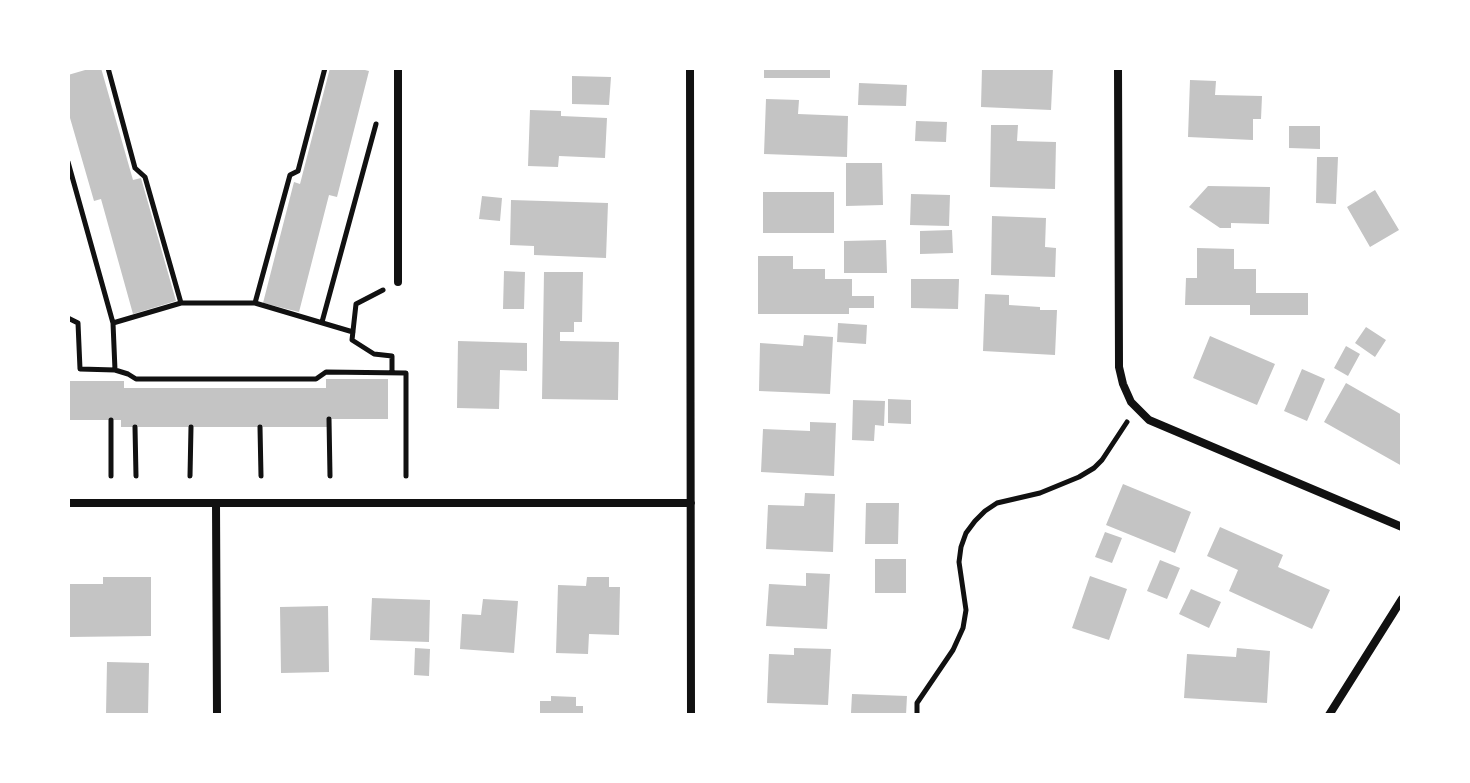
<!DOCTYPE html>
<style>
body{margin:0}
#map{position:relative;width:1470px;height:783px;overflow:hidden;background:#fff;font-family:Barlow,sans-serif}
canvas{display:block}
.frame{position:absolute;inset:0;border:70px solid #fff;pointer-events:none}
</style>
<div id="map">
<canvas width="1470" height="783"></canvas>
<div class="frame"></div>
</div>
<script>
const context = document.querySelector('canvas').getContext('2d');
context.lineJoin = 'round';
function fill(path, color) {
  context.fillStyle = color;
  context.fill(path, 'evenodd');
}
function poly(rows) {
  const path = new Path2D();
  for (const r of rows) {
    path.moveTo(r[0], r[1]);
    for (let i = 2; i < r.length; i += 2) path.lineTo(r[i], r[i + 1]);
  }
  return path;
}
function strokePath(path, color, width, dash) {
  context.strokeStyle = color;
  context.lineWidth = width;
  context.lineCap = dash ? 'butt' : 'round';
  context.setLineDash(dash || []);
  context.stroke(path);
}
fill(poly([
 [92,68,101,68,133,180,141,178,176,301,133,314,101,199,94,201,68,111,68,75],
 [330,68,357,68,369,71,337,197,329,195,299,312,263,303,294,182,300,184],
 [764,68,830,68,830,78,764,78],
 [982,68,1053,68,1051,110,981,107],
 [572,76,611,77,609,105,572,104],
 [1190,80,1216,81,1215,95,1262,96,1261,119,1253,119,1253,140,1188,137],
 [859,83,907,85,906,106,858,105],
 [766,99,799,100,798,114,848,116,847,157,764,154],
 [530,110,561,111,561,116,607,118,605,158,559,156,558,167,528,166],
 [916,121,947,122,946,142,915,141],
 [991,125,1018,125,1017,141,1056,142,1055,189,990,187],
 [1289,126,1320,126,1320,149,1289,148],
 [1317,157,1338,157,1336,204,1316,203],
 [846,163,882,163,883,205,846,206],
 [1208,186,1270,187,1269,224,1231,223,1231,228,1220,228,1189,207],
 [1375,190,1399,230,1370,247,1347,207],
 [763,192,834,192,834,233,763,233],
 [911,194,950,195,949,226,910,225],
 [482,196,502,198,500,221,479,219],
 [511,200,608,203,606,258,534,255,534,246,510,245],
 [992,216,1046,218,1045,247,1056,248,1055,277,991,275],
 [952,230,953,253,920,254,920,231],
 [886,240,887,273,844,273,844,241],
 [1197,248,1234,249,1234,269,1256,269,1256,293,1308,293,1308,315,1250,315,1250,305,1185,305,1186,278,1197,278],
 [758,256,793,256,793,269,825,269,825,279,852,279,852,296,874,296,874,308,849,308,849,314,758,314],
 [504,271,525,272,524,309,503,309],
 [544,272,583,272,582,322,574,322,574,332,560,332,560,341,619,342,618,400,542,399],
 [911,279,959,279,958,309,911,308],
 [985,294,1009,295,1009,305,1040,307,1040,310,1057,310,1055,355,983,351],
 [838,323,867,325,866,344,837,342],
 [1366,327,1386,340,1375,357,1355,343],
 [804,335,833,337,830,394,759,391,760,343,803,346],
 [1210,336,1275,364,1257,405,1193,378],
 [458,341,527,343,527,371,500,370,499,409,457,408],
 [1346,346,1360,354,1348,376,1334,368],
 [1302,369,1325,379,1307,421,1284,411],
 [326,379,388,379,388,419,327,419,327,427,121,427,121,420,68,420,68,381,124,381,124,388,326,388],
 [1346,383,1402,415,1402,466,1324,422],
 [888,399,911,400,911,424,888,423],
 [853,400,885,401,884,426,875,425,874,441,852,440],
 [810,422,836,423,834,476,761,472,763,429,810,431],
 [1123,484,1191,512,1175,553,1106,525],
 [805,493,835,494,833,552,766,549,768,505,804,506],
 [866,503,899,503,898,544,865,544],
 [1220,527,1283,555,1278,567,1330,590,1312,629,1229,591,1238,570,1207,556],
 [1105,532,1122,538,1112,563,1095,557],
 [875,559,906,559,906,593,875,593],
 [1160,560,1180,568,1167,599,1147,591],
 [806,573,830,574,827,629,766,626,769,584,806,586],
 [1090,576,1127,589,1109,640,1072,628],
 [103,577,151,577,151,636,68,637,68,584,103,584],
 [587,577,609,577,609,587,620,587,619,635,589,634,588,654,556,653,558,585,586,586],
 [1191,589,1221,602,1209,628,1179,614],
 [372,598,430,600,429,642,370,640],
 [483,599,518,601,514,653,460,649,462,614,481,615],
 [328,606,329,672,281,673,280,607],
 [415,648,430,649,429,676,414,675],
 [794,648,831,649,828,705,767,703,769,654,794,655],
 [1237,648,1270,651,1267,703,1184,698,1187,654,1236,657],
 [107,662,149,663,148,715,106,715],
 [852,694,907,696,906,715,851,713],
 [551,696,576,697,576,706,583,706,583,715,540,715,540,701,551,701]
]), '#c4c4c4');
strokePath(poly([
 [108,68,135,168,145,177,181,303],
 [68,162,113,323,115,370],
 [383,290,356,304,352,340,374,354,392,356,392,373],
 [255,303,353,332],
 [68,318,78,323,80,369,115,370,128,374,136,379,316,379,326,372,406,373,406,476],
 [322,322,376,124],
 [113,323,181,303,255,303,290,175,298,171,325,68],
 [329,419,330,476],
 [111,420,111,476],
 [135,427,136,476],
 [260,427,261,476],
 [190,476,191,427],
 [917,715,917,703,953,650,963,628,966,610,959,562,961,547,966,533,975,521,985,511,997,503,1040,493,1079,477,1094,468,1102,460,1127,422]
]), '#111', 5);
strokePath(poly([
 [398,68,398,282],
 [690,68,691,715],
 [1118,68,1119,367,1123,384,1131,402,1149,420,1402,527],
 [68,503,691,503],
 [216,503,217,715],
 [1329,715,1402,599]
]), '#111', 8);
</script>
